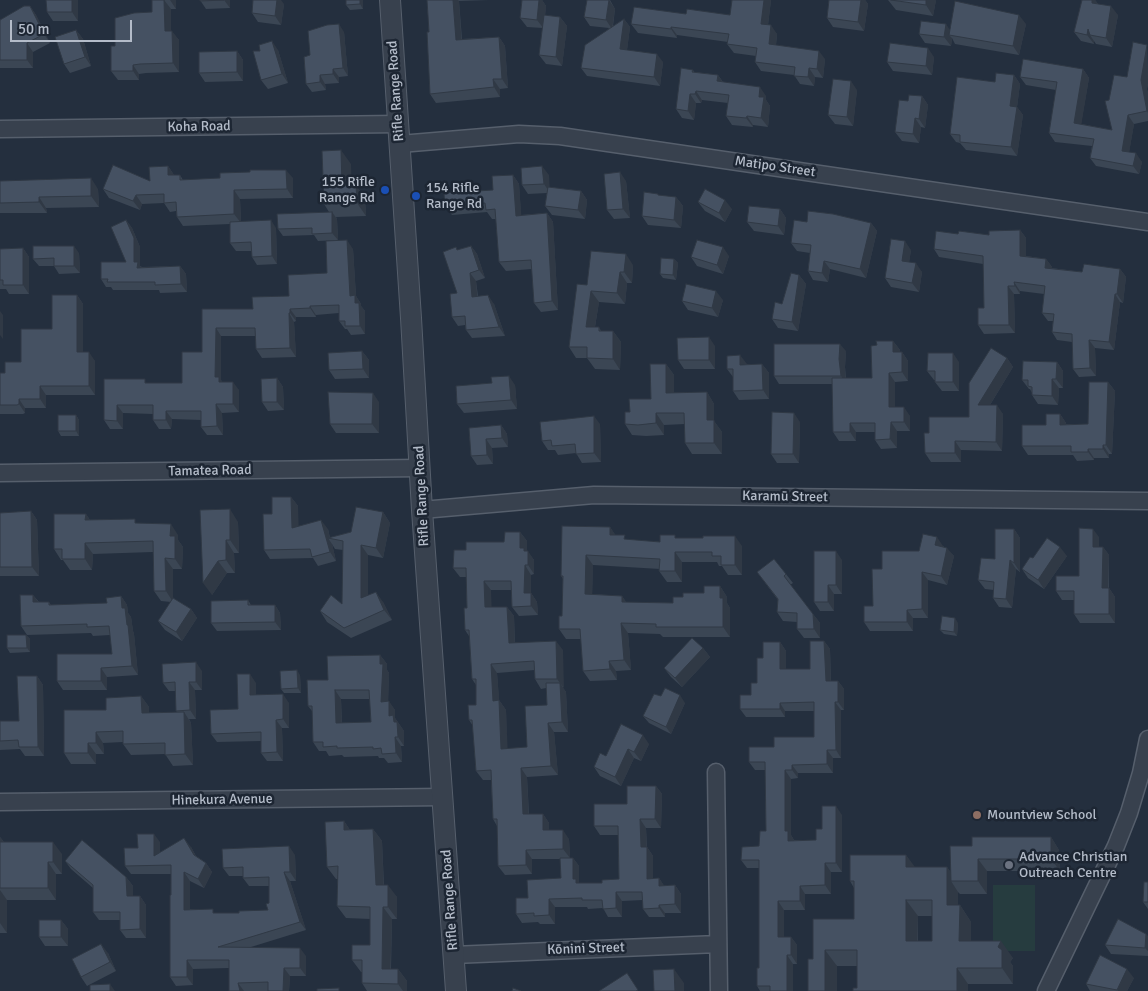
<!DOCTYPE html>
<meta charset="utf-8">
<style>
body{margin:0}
#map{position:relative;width:1148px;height:991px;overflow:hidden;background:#242f3e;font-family:Signika,sans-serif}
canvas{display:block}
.scale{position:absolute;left:10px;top:20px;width:122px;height:22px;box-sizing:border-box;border:2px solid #b4bcc9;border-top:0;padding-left:6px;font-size:15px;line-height:18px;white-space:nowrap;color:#b4bcc9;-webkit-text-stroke:4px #1d2633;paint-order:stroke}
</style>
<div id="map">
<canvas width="1148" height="991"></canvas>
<div class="scale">50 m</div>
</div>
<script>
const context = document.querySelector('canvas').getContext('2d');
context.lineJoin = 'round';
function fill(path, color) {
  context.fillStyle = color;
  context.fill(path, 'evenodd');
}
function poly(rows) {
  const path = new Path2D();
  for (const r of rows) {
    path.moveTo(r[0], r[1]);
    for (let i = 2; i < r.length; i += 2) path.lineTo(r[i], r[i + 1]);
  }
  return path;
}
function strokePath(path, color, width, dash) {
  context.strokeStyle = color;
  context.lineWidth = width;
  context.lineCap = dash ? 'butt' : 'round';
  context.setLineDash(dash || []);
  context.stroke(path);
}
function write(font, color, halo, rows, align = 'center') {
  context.font = font + ' Signika,sans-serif';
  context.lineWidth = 5;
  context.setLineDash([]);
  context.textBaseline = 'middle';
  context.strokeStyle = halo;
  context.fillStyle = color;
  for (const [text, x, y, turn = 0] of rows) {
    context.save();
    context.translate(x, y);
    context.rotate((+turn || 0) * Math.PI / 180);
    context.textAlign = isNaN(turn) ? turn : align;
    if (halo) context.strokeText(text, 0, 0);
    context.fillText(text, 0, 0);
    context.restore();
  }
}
fill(poly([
 [993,885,1035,885,1035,951,993,951]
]), '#263c3f');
const minor = poly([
 [0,129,398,124],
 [400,144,519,134,560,136,1148,222],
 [0,473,420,468],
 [422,510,594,495,1148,501],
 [716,772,719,991],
 [0,802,443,797],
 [453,955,718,944],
 [1046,991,1116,846,1129,813,1141,773,1148,739]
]);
const tertiary = poly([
 [390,0,411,318,422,510,456,991]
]);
strokePath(minor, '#565f6c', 19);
strokePath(tertiary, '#565f6c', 22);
strokePath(minor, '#38414e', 16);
strokePath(tertiary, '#38414e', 20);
fill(poly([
 [78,0,78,21,53,21,47,12],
 [152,0,176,0,176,9,171,9,171,31,179,40,179,72,146,73,139,74,139,80,118,80,111,71,115,46,152,12],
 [200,0,230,0,230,8,206,9],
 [363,0,363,9,350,10,346,5],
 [427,0,489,0,459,1,462,39,499,37,505,46,508,88,500,89,500,97,436,103,430,94,429,32],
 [522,0,542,0,546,6,545,15,560,17,567,26,562,66,546,64,539,55,543,28,527,27,520,18],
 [587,0,610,0,615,9,613,26,624,19,630,27,627,50,663,62,660,86,587,76,581,68,609,28,590,26,584,17],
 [732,0,771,0,768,25,777,34,776,45,825,59,823,78,815,77,814,86,800,84,794,75,761,71,755,62,756,56,734,53,727,44,728,42,677,35,677,38,638,33,631,24,686,14,730,15],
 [829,0,865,0,868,4,864,31,833,27,827,18],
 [888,0,936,0,933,16,896,10],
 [1082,0,1095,0,1098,4,1118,15,1112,47,1096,44,1094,41,1094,44,1081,41,1074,32],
 [284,4,281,25,258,22,252,13],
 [30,6,36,15,50,43,33,52,33,68,0,68,0,20],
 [1026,24,1019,55,955,44,952,38,951,46,925,43,919,34,950,30],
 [76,30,83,39,91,66,70,73,64,64],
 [344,32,348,76,339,77,339,83,325,84,326,90,312,92,306,84,310,55],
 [1147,45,1148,83,1147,89,1148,94,1148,121,1134,124,1129,152,1142,162,1139,174,1096,166,1090,158,1092,146,1055,142,1049,133,1056,90,1026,85,1020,77,1083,69,1089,78,1081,124,1112,130,1109,100,1127,77],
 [278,50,288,83,268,89,261,80],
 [237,51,243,60,243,81,205,82,199,73],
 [934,57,932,75,893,71,887,62],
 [693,70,694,72,718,75,723,82,766,96,766,100,770,106,768,127,753,125,753,127,732,125,726,116,728,103,702,100,701,103,696,103,694,120,682,118,676,109],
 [1014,75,1020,84,1017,107,1023,115,1017,156,966,150,960,143,956,142,950,134,995,82],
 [857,90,853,126,835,124,828,115],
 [922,96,928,105,925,128,921,127,919,143,902,141,895,132,908,101],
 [351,164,351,186,356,185,365,199,366,216,336,217,337,219,338,240,318,241,314,235,283,236,278,229,329,212,324,204],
 [168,166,174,175,180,175,183,180,293,178,293,198,240,199,241,221,276,228,277,264,257,265,252,257,252,251,236,251,230,243,230,224,183,226,177,217,176,211,170,212,164,203,142,204,140,210,109,198,103,189,150,181],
 [513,175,519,184,521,215,547,213,553,222,558,310,541,312,534,303,532,269,506,271,499,262,496,219,492,219,487,212,452,215,445,206,493,190],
 [549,175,549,187,581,191,587,200,585,219,552,215,545,206,547,193,528,194,522,185],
 [0,181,98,189,99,207,46,208,47,213,0,213],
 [626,181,630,218,614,219,607,210],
 [676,197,683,206,681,228,648,225,642,216],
 [698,202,732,209,725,222,705,211],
 [780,209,786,218,784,235,754,231,747,222],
 [126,220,132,228,140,247,140,266,142,267,180,266,186,274,187,292,160,293,159,290,113,290,111,287,106,287,101,279,126,262],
 [807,222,871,223,877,231,866,278,830,269,828,282,813,280,808,271,810,253,797,251,791,243],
 [1020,230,1026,238,1026,256,1046,259,1052,267,1051,268,1082,272,1120,269,1126,277,1123,303,1120,302,1114,350,1095,348,1096,376,1079,377,1073,369,1072,342,1057,340,1052,332,1053,321,1048,321,1042,313,1044,294,1020,291,1020,294,1014,294,1015,333,984,334,978,325,984,308,983,264,939,257,934,249,958,234,989,235],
 [471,246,477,254,485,278,476,281,478,296,494,304,505,336,472,338,466,330,465,325,458,326,452,317,457,293,458,250],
 [23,248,29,257,29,294,9,294,6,289,0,289,0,249],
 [353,249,356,296,361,304,361,306,365,311,365,334,351,335,347,329,345,329,339,321,339,313,316,315,316,317,296,317,296,321,294,322,296,357,262,358,256,349,256,336,221,336,221,380,222,382,239,390,239,412,222,413,223,435,207,435,201,427,201,420,172,419,171,429,159,429,153,420,153,414,123,413,123,429,110,429,104,420,104,379,148,383,182,383,202,352,202,309,253,309,289,296,327,273],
 [911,250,909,262,922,272,919,292,891,287,885,278],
 [79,253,80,273,59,274,54,266,39,266,33,259],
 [729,256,723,274,697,266,691,257],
 [674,259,678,263,676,280,663,278,660,274],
 [633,265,632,283,627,283,625,304,599,302,595,327,599,327,601,331,613,331,621,342,620,370,595,369,587,358,576,358,569,347,587,285],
 [799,275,806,284,798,331,778,328,772,319,782,304],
 [77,295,83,304,83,352,95,361,95,395,46,395,46,408,25,408,25,413,23,414,0,414,0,373,5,373,21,362,52,329],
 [723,300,718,317,688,310,682,301],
 [893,341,900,350,900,352,902,352,908,361,908,381,895,382,895,407,910,416,910,431,897,431,897,448,881,449,875,440,875,432,856,432,856,441,839,441,833,432,832,384,779,384,774,376,846,351,845,367,846,378,872,378,877,345],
 [715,346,715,369,684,369,678,360],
 [362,351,369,360,369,378,335,379,329,370],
 [1007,358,1013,367,990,405,1003,414,1002,451,961,450,961,462,931,462,925,453,929,433,969,417],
 [959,362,959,391,942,391,935,382,935,380,934,380,927,371],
 [1057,362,1063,371,1063,388,1059,388,1058,405,1038,404,1032,395,1032,393,1030,389,1029,389,1022,380],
 [666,364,674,375,674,393,707,392,714,404,714,421,722,432,722,454,692,454,685,443,685,424,664,425,664,435,646,436,632,435,625,424,630,412,651,399],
 [747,364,762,364,769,373,769,399,739,400,733,391,733,377,727,369],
 [277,378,283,387,284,410,268,411,262,402],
 [1108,382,1115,391,1112,454,1109,454,1109,458,1094,458,1094,460,1077,461,1073,455,1028,455,1022,446,1060,414,1066,423,1066,424,1088,424],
 [515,385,517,409,464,413,457,404],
 [379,402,379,433,336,433,330,424],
 [76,415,79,420,79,436,61,436,58,431],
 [800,422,799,463,777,463,771,454],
 [600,424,601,462,582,463,576,453,558,455,555,450,548,450,542,441],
 [501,425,507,434,508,447,492,448,493,464,477,465,471,456,469,428],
 [291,497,298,506,298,527,328,529,330,538,351,532,383,512,390,523,383,558,368,555,368,595,383,602,392,620,351,638,327,622,320,611,342,604,343,550,335,549,332,544,336,561,318,566,313,558,270,559,264,550,272,514],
 [200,510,238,522,239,553,234,553,235,573,227,573,212,595],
 [31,511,37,520,39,576,0,576,0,513],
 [86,514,90,520,138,524,178,535,178,540,183,547,182,569,173,569,173,598,191,609,197,618,182,641,165,630,158,621,171,602,161,601,154,591,153,552,93,554,92,570,70,570,63,560,61,560,54,549],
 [610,527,615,535,628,540,660,542,677,538,742,546,742,575,728,575,722,566,719,566,717,562,682,562,682,582,667,582,659,571,660,569,593,565,592,594,622,596,626,602,673,603,683,597,704,593,720,586,727,597,727,603,730,608,730,637,663,637,660,634,628,633,631,670,616,671,617,680,590,681,583,671,581,639,566,639,559,629,562,616,563,579,561,576],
 [1014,529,1020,538,1020,572,1016,569,1012,608,999,607,993,598,994,590,985,589,978,580,995,559],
 [520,532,527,541,527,551,534,560,534,574,531,575,531,593,537,602,538,615,519,616,512,607,511,590,491,590,491,607,507,607,514,616,515,643,563,650,563,688,566,692,568,732,554,732,558,775,527,777,529,814,543,814,549,823,549,830,569,839,570,858,573,858,579,866,579,883,602,883,619,879,618,835,600,835,594,826,656,786,662,794,661,828,646,828,647,847,653,856,653,878,659,878,664,886,675,885,681,894,681,913,665,913,665,917,649,917,643,909,643,900,622,901,622,917,608,917,603,908,588,909,587,907,555,907,555,924,540,924,538,922,522,923,516,914,528,898,561,878,560,859,532,859,532,874,505,875,498,866,497,826,493,819,491,780,483,780,476,771,473,726,469,720,476,705,476,685,472,679,469,636,465,630,467,608,466,577,460,577,453,568,466,550,504,542],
 [535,670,535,679,541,689,546,688,547,705,527,747,507,749,506,710,499,700,497,673],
 [1099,537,1099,547,1103,547,1109,555,1109,588,1115,597,1115,623,1080,623,1074,614,1074,600,1062,600,1056,591,1079,576],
 [943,546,954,556,947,585,928,580,928,618,913,618,913,631,870,631,864,622,873,606,882,569,919,551],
 [1067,556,1044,589,1028,578,1022,569,1033,558],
 [842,560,842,594,834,594,834,611,820,611,814,602],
 [757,572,786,574,793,583,790,585,820,623,820,638,804,638,797,629,797,622,783,621,777,612,778,600],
 [33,595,39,602,49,602,51,605,107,603,121,596,127,605,128,613,131,617,133,631,134,634,138,675,107,677,107,690,63,690,57,681,112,654,110,635,93,636,91,633,27,635,21,626],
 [248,600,251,605,275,605,280,613,281,630,217,631,211,623],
 [958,623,957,636,944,634,940,630],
 [26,635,30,639,30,652,10,653,7,648],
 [824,641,830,649,831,681,838,681,844,689,844,710,841,710,841,758,833,758,833,773,798,773,798,778,791,779,791,835,794,840,816,840,822,829,842,815,842,872,831,872,831,894,805,894,805,910,784,910,784,937,791,937,797,945,797,964,793,964,793,991,760,991,757,986,759,968,759,868,747,868,741,860,759,846,766,831,765,770,755,770,749,762,774,747,814,737,814,711,785,711,785,717,746,717,740,709,751,695,757,683,763,658,780,642,786,651,786,669,810,669],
 [703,648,710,657,682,687,671,677,664,668],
 [380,655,387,664,387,670,389,673,388,701,395,710,395,718,404,731,404,746,401,746,402,762,388,763,384,758,379,758,378,756,344,757,342,755,329,756,326,751,319,751,313,742,312,711,308,706,328,680],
 [341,699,370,699,371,722,342,723],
 [202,671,202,690,195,690,196,719,189,719,191,723,193,765,173,766,165,754,131,755,123,744,123,742,103,743,104,754,96,754,96,764,71,764,64,753,106,710,141,696,149,707,149,713,177,712,176,711,176,691,169,691,163,683],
 [300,675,301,693,284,693,281,689],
 [37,676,43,685,44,756,25,756,20,749,0,750,0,721,19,721],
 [256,683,256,695,289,703,289,728,282,728,283,761,267,761,261,753,261,741,217,742,211,734,238,709],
 [685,703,671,734,649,723,643,716],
 [649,744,641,761,634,758,621,786,600,776,594,767,606,756],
 [344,821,350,830,373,829,382,841,384,885,397,897,397,919,392,919,391,969,398,969,407,981,407,991,367,991,362,983,362,972,361,972,352,960,370,945,370,919,346,918,337,906,338,879,336,879,327,867],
 [0,837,4,842,62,854,62,874,56,874,56,900,7,900,7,933,0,933],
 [1051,837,1059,850,1060,871,987,871,987,894,960,894,958,892,958,905,960,905,971,922,971,941,1013,958,1010,962,1013,966,1013,984,968,984,968,991,853,991,857,988,857,966,837,966,813,959,854,919,854,888,850,881,906,855,914,867,947,867,951,873,972,846],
 [918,916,932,916,932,941,918,941],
 [160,842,160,852,191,847,196,856,206,863,212,872,204,888,190,881,190,909,215,913,239,913,268,910,269,903,269,886,249,886,243,878,243,876,229,876,223,868,295,855,296,881,290,881,306,930,251,947,306,956,306,976,290,976,289,991,229,991,229,968,193,969,193,985,176,986,170,977,171,874,131,874,125,866,138,848],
 [65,861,126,877,133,886,133,896,140,896,146,905,146,938,126,938,120,930,120,920,99,920,93,912,93,888,71,869],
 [1148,882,1148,909,1143,902],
 [61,920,68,929,68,946,45,946,39,937],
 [1148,936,1148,956,1111,954,1105,945],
 [108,953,116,971,87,986,81,977],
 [1134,978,1127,991,1090,991,1086,984]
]), '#3b4654');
fill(poly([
 [72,0,78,0,78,21,72,12],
 [164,0,171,9,171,40,165,31],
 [170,0,176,0,176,9],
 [224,0,230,0,230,8],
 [277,0,281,0,284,4,281,25,275,16],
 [360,0,363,0,363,9,360,4],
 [453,0,458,0,459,1,462,49,456,40],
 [539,0,542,0,546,6,544,29,537,20],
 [609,0,615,9,612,29,606,20],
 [764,0,771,0,767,33,761,24],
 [861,0,865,0,868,4,864,31,858,22],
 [926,0,936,0,933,16,926,5],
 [1092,0,1095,0,1099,5,1092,3],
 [30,6,36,15,50,43,44,34],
 [1111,6,1118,15,1112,47,1106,38],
 [1019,15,1026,24,1019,55,1013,46],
 [560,17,567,26,562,66,556,57],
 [624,19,630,27,626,58,620,49],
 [339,24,344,32,348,76,343,68],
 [946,24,952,33,949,35,952,38,951,46,944,37],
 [771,25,777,34,775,53,769,44],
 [671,27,677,35,677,38,671,29],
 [1088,29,1090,35,1094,41,1094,44,1087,35],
 [76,30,83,39,91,66,85,57],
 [172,31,179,40,179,72,173,63],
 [499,37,505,46,508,88,502,79],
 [272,41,278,50,288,83,282,74],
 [27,43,33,52,33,68,27,60],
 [1147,45,1148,83,1147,89,1148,94,1148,113,1147,111,1141,80],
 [928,48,934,57,932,75,926,66],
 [237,51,243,60,243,81,237,72],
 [819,51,825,59,823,78,817,69],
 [657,54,663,62,660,86,654,77],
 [133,65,139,74,139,80,133,71],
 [809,68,815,77,814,86,808,77],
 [333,69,339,77,339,83,333,74],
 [1083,69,1089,78,1080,132,1074,123],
 [320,75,325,84,326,90,320,82],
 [718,75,724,84,717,81],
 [1014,75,1020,84,1016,115,1010,106],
 [493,79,500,89,500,97,494,87],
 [851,81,857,90,853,126,847,117],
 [760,87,766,96,766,100,770,106,768,127,761,118,759,97],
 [696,91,702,100,701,103,695,94],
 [690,94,696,103,694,120,688,111],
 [922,96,928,105,925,128,919,119],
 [1017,107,1023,115,1017,156,1011,147],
 [1128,115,1134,124,1128,159,1122,151],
 [747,116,753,125,753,127,746,118],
 [915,118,921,127,919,143,913,134],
 [341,150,351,164,352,199,342,186],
 [1136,153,1142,162,1139,174,1133,166],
 [168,166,174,175,168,175],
 [542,166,549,175,550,193,544,184],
 [286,170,293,178,293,198,287,189],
 [620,172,626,181,630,218,623,209],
 [513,175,519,184,522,225,516,216],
 [91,178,98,189,99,207,91,196],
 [356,185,365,199,366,216,357,203],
 [234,190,240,199,241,223,234,214],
 [581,191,587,200,585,219,578,210],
 [136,195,142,204,140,210,133,201],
 [39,197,46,208,47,213,39,202],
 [676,197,683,206,681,228,674,220],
 [725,200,732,209,725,222,719,213],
 [780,209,786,218,784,235,778,226],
 [332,212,337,219,338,240,332,233],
 [547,213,553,222,558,310,552,301],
 [126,220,132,228,140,247,140,266,143,270,143,276,134,262],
 [271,220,276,228,277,264,272,256],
 [871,223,877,231,866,278,860,269],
 [1020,230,1026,238,1026,264,1020,256],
 [347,240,353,249,356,296,361,304,361,306,365,311,365,334,360,326,350,296],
 [905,241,911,250,908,270,902,261],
 [74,246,79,253,80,273,74,266],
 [471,246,477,254,485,278,479,270],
 [723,247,729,256,723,274,717,265],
 [23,248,29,257,29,294,23,285],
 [626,254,633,265,632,283,624,272],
 [674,259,678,263,676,280,673,275],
 [1046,259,1052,267,1050,276,1045,268],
 [824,261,830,269,828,282,822,273],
 [916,263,922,272,919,292,912,283],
 [180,266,186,274,187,292,181,284],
 [1120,269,1126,277,1123,303,1117,294],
 [620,272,627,283,625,304,617,293],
 [470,273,476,281,478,305,472,297],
 [799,275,806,284,798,331,792,322],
 [1014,282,1020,291,1020,294,1015,286],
 [1008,286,1014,294,1015,333,1009,325],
 [591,291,599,302,593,338,586,327],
 [716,291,723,300,718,317,712,308],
 [1115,294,1120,302,1114,350,1109,342],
 [77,295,83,304,83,361,77,352],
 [488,295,494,304,505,336,499,327],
 [310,306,316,315,316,317,310,308],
 [290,309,296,317,296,321,290,313],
 [0,311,3,315,3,339,0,335],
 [289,313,294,322,296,357,290,348],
 [216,328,221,336,221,380,225,386,225,391,215,377],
 [613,331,621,342,620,370,613,359],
 [709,337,715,346,715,369,709,360],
 [1089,340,1095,348,1096,376,1090,368],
 [893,341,900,350,900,361,893,352],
 [840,344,846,351,845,367,846,384,841,376,839,359],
 [362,351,369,360,369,378,363,369],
 [89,352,95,361,95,395,89,386],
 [902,352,908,361,908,381,902,372],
 [953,353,959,362,959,391,953,382],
 [740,355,747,364,740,365],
 [1007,358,1013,367,985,413,978,405],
 [1057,362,1063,371,1063,388,1056,379],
 [666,364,674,375,674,404,666,393],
 [762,364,769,373,769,399,763,390],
 [889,373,895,382,895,416,889,407],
 [509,376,515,385,517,409,511,400],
 [277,378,283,387,284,410,277,402],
 [1052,379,1059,388,1058,405,1052,396],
 [233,382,239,390,239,412,233,404],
 [1108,382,1115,391,1112,454,1106,445],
 [40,386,46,395,46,408,40,399],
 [707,392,714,404,714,421,722,432,722,454,714,443,707,420],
 [373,393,379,402,379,433,372,424],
 [19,399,25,408,25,413,19,404],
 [216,404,222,413,223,435,217,426],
 [117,405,123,413,123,429,117,421],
 [997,405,1003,414,1002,451,996,442],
 [904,407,910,416,910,431,904,422],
 [166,411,172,419,171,429,166,420],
 [656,413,664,425,664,435,656,423],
 [794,413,800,422,799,463,793,454],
 [1060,414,1066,423,1066,433,1060,425],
 [76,415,79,420,79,436,76,431],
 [594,416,600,424,601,462,594,453],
 [891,422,897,431,897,448,890,439],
 [850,423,856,432,856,441,850,432],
 [501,425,507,434,508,447,502,438],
 [486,439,492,448,493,464,487,455],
 [955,441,961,450,961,462,955,453],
 [1103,445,1109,454,1109,458,1103,449],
 [1088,449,1094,458,1094,460,1088,452],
 [291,497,298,506,299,537,292,528],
 [230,509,238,522,239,553,230,540],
 [31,511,37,520,39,576,32,567],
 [383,512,390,523,383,558,376,548],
 [86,514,93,525,85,520],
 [321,520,328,529,330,539,328,538,332,544,336,561,330,552],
 [171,524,178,535,178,540,183,547,182,569,175,559,170,536],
 [610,527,617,537,610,535],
 [1014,529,1020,538,1020,572,1014,563],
 [1093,529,1099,537,1099,555,1093,547],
 [520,532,527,541,527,551,528,551,534,560,534,574,528,565,520,548],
 [735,536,742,546,742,575,735,565],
 [937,537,943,546,941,554,935,545],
 [226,540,234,553,235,573,226,560],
 [85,543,93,554,92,570,85,559],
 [361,545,368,555,368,609,361,598],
 [1060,547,1067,556,1044,589,1038,580],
 [1103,547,1109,555,1108,597,1102,588],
 [947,548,954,556,947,585,941,576],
 [836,551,842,560,842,594,836,585],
 [675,552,682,562,682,582,675,571],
 [586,555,593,565,592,604,585,594],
 [165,558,173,569,173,602,166,591],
 [1010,560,1016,569,1012,608,1006,599],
 [218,561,227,573,212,595,203,583],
 [525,565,531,575,531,593,537,602,538,615,531,606,524,593],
 [922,572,928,580,928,618,922,609],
 [484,581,491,590,492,617,485,607],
 [828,585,834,594,834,611,828,602],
 [720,586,727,597,727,603,730,608,730,637,723,627,720,598],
 [1109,588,1115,597,1115,623,1109,614],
 [376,592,383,602,392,620,384,610],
 [33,595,39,603,33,602],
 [121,596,127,605,128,613,131,617,133,631,134,634,138,675,132,666,127,625,122,608],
 [622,596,629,606,622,602],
 [275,605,280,613,281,630,275,622],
 [507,607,514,616,515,653,509,643],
 [191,609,197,618,182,641,176,632],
 [907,610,913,618,913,631,907,622],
 [813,614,820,623,820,638,814,629],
 [955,618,958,623,957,636,954,632],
 [621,623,628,633,631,670,624,660],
 [26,635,30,639,30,652,27,648],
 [556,641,563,650,564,688,557,679],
 [824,641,830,649,831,690,826,681],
 [780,642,786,651,786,678,780,669],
 [703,648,710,657,682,687,675,678],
 [380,655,387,664,387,670,389,673,388,711,381,702],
 [609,661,616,671,617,680,610,669],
 [196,662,202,671,202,690,196,682],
 [491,664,497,673,500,710,493,701],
 [101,668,107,677,107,690,101,681],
 [297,670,300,675,301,693,298,688],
 [250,674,256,683,256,704,250,695],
 [37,676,43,685,44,756,38,747],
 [838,681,844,689,844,710,838,702],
 [189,682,195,690,196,719,190,710],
 [560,683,566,692,568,732,562,722],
 [335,690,341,699,342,732,336,723],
 [283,694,289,703,289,728,283,719],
 [680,695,685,703,671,734,666,727],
 [141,696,149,707,149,724,142,713],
 [499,700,506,710,508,758,501,749],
 [389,701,395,710,395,718,404,731,404,746,398,737,389,716],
 [835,702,841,710,841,758,836,750],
 [780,703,785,711,785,717,780,709],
 [184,712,191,723,193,765,185,754],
 [276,720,282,728,283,761,277,752],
 [548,723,554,732,558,775,551,766],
 [96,732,103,743,104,754,96,743],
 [643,735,649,744,641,761,634,752],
 [395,737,401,746,402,762,396,753],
 [88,743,96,754,96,764,88,753],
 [628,749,634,758,621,786,615,777],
 [827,750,833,758,833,773,827,764],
 [792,765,798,773,798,778,792,770],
 [521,768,527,777,529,823,523,814],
 [785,770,791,779,791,835,794,840,794,849,788,841,785,831],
 [656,786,662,794,661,828,655,819],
 [836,806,842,815,842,872,836,863],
 [543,814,549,823,549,840,543,830],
 [640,819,646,828,647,856,641,847],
 [344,821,352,833,344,830],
 [373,829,382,841,384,897,376,885],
 [563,830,569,839,570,858,563,849],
 [154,834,160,842,160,864,154,856],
 [0,837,7,846,0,844],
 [1051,837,1059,850,1060,871,1051,859],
 [184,838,191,847,200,864,194,855],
 [53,842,62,854,62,874,53,862],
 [289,846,295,855,296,881,290,872],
 [647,847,653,856,653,887,647,879],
 [526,850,532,859,532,874,526,865],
 [906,855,918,871,906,867],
 [573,858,579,866,579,883,582,891,573,879],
 [978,859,987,871,987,894,978,881],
 [48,862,56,874,56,900,48,888],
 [206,863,212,872,204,888,198,879],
 [825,863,831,872,831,894,825,885],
 [947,867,957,881,951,881,958,892,958,922,947,905],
 [184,872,190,881,190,918,184,910],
 [284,872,290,881,306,930,300,922],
 [126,877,133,886,133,905,127,896],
 [659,878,665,887,659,886],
 [388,885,397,897,397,919,388,907],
 [675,885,681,894,681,913,675,904],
 [800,886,805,894,805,910,800,901],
 [0,890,7,900,7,933,0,923],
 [616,892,622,901,622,917,616,908],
 [140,896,146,905,146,938,140,929],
 [549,899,555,907,555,924,549,915],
 [906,900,918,916,917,958,906,941],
 [778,901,784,910,784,945,778,937],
 [659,905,665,913,665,917,659,908],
 [960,905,971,922,971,958,959,941],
 [383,907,392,919,390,981,382,969],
 [61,920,68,929,68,946,61,937],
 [1146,934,1148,936,1148,951,1145,948],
 [791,937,797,945,797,964,791,955],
 [1001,941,1013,958,1010,962,1013,966,1013,984,1002,968,998,947],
 [101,944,108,953,116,971,110,962],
 [300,948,306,956,306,976,300,968],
 [825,950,837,966,837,991,825,991],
 [787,955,793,964,793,991,787,991],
 [187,960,193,969,193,985,187,977],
 [284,968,290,976,289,991,283,991],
 [957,968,968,984,968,991,957,991],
 [398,969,407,981,407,991,403,991,398,984],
 [674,969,684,983,684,991,675,991],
 [1127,969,1134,978,1127,991,1118,991,1117,990],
 [238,983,244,991,240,991],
 [110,984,115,991,110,991]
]), '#303945');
const building = poly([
 [46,0,72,0,72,12,47,12,46,0],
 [152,0,164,0,165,31,172,31,173,63,140,64,133,65,133,71,111,71,111,46,115,46,115,18,134,13,152,12,152,0],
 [200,0,224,0,200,1,200,0],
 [253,0,277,0,275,16,252,13,253,0],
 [346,0,360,0,360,4,346,5,346,0],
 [427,0,453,0,456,40,499,37,502,79,493,79,494,87,430,94,427,32,429,32,427,0],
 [522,0,539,0,537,20,520,18,522,0],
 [587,0,609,0,606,20,584,17,587,0],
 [732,0,764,0,761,24,771,25,769,44,819,51,817,69,809,68,808,77,794,76,795,67,755,62,757,48,727,44,729,34,671,27,671,29,631,24,634,7,686,14,687,9,730,15,732,0],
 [829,0,861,0,858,22,827,18,829,0],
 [891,0,926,0,926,5,891,0],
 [1082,0,1092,0,1092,3,1111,6,1106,38,1090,35,1088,29,1087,35,1074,32,1082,0],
 [955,1,1019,15,1013,46,949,35,955,1],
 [24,6,30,6,44,34,27,43,27,60,0,60,0,20,24,6],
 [544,15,560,17,556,57,539,55,544,15],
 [624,19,620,49,657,54,654,77,581,68,585,45,624,19],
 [921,21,946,24,944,37,919,34,921,21],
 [339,24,343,68,333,69,333,74,320,75,320,82,306,84,304,57,310,55,308,31,327,25,339,24],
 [76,30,85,57,64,64,55,37,76,30],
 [272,41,282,74,261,80,253,51,260,51,259,45,272,41],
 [1133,42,1147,45,1141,80,1147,111,1128,115,1122,151,1136,153,1133,166,1090,158,1094,139,1049,133,1057,82,1020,77,1023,59,1083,69,1074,123,1112,130,1105,101,1109,100,1114,75,1127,77,1133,42],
 [890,43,928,48,926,66,887,62,890,43],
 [237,51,237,72,199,73,199,52,237,51],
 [681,68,693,70,692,72,718,75,717,81,760,87,759,97,764,97,761,118,747,116,746,118,726,116,729,95,696,91,695,94,690,94,688,111,676,109,681,68],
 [996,73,1014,75,1010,106,1017,107,1011,147,960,142,960,135,950,134,957,77,995,82,996,73],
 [833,79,851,81,847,117,828,115,833,79],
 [909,95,922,96,919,119,915,118,913,134,895,132,899,100,908,101,909,95],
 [341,150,342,186,356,185,357,203,324,204,322,151,341,150],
 [113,165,150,181,149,167,168,166,168,175,180,175,180,180,220,178,220,173,250,172,250,170,286,170,287,189,234,190,234,214,177,217,176,202,164,203,164,194,136,195,133,201,103,189,113,165],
 [542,166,544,184,522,185,521,168,542,166],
 [620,172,623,209,607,210,604,174,620,172],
 [513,175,516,216,547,213,552,301,534,303,531,260,499,262,495,209,486,210,485,203,445,206,444,193,493,190,492,176,513,175],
 [91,178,91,196,39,197,39,202,0,203,0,181,91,178],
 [548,187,581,191,578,210,545,206,548,187],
 [705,189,725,200,719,213,698,202,705,189],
 [644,192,658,194,658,195,676,197,674,220,642,216,644,192],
 [749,206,780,209,778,226,747,222,749,206],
 [808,211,833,214,871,223,860,269,824,261,822,273,808,271,811,245,791,243,794,220,807,222,808,211],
 [332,212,332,233,312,234,312,228,278,229,277,214,332,212],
 [126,220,134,238,134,262,138,262,137,268,180,266,181,284,155,285,155,282,107,282,108,279,101,279,101,262,126,262,111,227,126,220],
 [271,220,272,256,252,257,251,242,230,243,230,222,271,220],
 [1020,230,1020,256,1046,259,1045,268,1082,272,1084,264,1120,269,1117,294,1115,294,1109,342,1089,340,1090,368,1073,369,1072,334,1052,332,1054,314,1042,313,1045,286,1014,282,1015,286,1008,286,1009,325,978,325,978,308,984,308,983,256,934,249,936,231,958,234,959,231,989,235,989,231,1020,230],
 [891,239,905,241,902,261,916,263,912,283,885,278,891,239],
 [347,240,350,296,355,295,355,303,359,303,360,326,345,326,345,321,339,321,339,305,310,306,310,308,290,309,290,313,289,313,290,348,256,349,255,328,216,328,215,377,219,377,219,382,233,382,233,404,216,404,217,426,201,427,201,411,166,411,166,420,153,420,153,405,117,405,117,421,104,420,104,379,145,379,145,383,182,383,182,352,202,352,202,309,253,309,252,297,289,296,288,275,327,273,326,241,347,240],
 [697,240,723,247,717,265,691,257,697,240],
 [33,246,74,246,74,266,54,266,54,258,33,259,33,246],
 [471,246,479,270,470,273,472,297,488,295,499,327,466,330,465,316,452,317,450,294,457,293,443,252,456,247,457,250,471,246],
 [23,248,23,285,3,285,3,280,0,280,0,249,23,248],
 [591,251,626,254,624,272,620,272,617,293,591,291,586,327,599,327,599,331,613,331,613,359,587,358,587,347,569,347,577,284,587,285,591,251],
 [661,258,674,259,673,275,660,274,661,258],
 [791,273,799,275,792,322,772,319,775,302,782,304,791,273],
 [686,284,716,291,712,308,682,301,686,284],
 [52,295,77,295,77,352,89,352,89,386,40,386,40,399,19,399,19,404,17,405,0,405,0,373,5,373,5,362,21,362,21,329,52,329,52,295],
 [709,337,709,360,678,360,677,338,709,337],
 [876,341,893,341,893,352,902,352,902,372,889,373,889,407,904,407,904,422,891,422,890,439,875,440,875,423,850,423,850,432,833,432,832,378,872,378,871,346,877,345,876,341],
 [774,344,840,344,839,359,841,376,774,376,774,344],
 [991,348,1007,358,978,405,997,405,996,442,955,441,955,453,925,453,924,433,929,433,929,417,969,417,969,383,991,348],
 [362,351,363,369,329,370,328,353,362,351],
 [928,353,953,353,953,382,935,382,935,371,927,371,928,353],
 [740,355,740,365,762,364,763,390,733,391,733,369,727,369,727,356,740,355],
 [1023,361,1057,362,1056,379,1052,379,1052,396,1032,395,1032,387,1028,386,1028,380,1022,380,1023,361],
 [650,364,666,364,666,393,707,392,707,420,714,420,714,443,685,443,684,413,656,413,656,423,638,425,625,424,625,412,630,412,629,399,651,399,650,364],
 [509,376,511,400,457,404,456,386,492,383,491,377,509,376],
 [277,378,277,402,262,402,261,379,277,378],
 [1089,382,1108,382,1106,445,1103,445,1103,449,1088,449,1088,452,1071,452,1071,446,1022,446,1022,425,1046,425,1046,414,1060,414,1060,425,1088,424,1089,382],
 [328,392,373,393,372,424,330,424,328,392],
 [772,412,794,413,793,454,771,454,772,412],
 [58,415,76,415,76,431,58,431,58,415],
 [594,416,594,453,576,454,575,444,552,446,551,440,542,441,540,422,594,416],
 [501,425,502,438,486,439,487,455,471,456,469,428,501,425],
 [272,497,291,497,292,528,321,520,330,552,312,557,310,549,264,550,263,514,272,514,272,497],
 [356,507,383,512,376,548,361,545,361,598,376,592,384,610,344,628,320,611,331,595,342,604,343,541,328,538,351,532,356,507],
 [230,509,230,540,226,540,226,560,218,561,203,583,200,510,230,509],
 [31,511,32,567,0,567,0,513,31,511],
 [54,514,86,514,85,520,135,519,135,523,171,524,170,536,175,536,175,559,165,558,166,591,154,591,153,541,85,543,85,559,62,559,62,549,54,549,54,514],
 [562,526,610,527,610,535,625,535,624,539,660,542,660,535,675,535,675,538,703,538,703,536,735,536,735,565,721,565,721,556,712,556,712,552,675,552,675,571,659,571,660,559,586,555,585,594,622,596,622,602,673,603,673,597,683,597,683,593,704,593,704,586,720,586,720,598,723,598,723,627,656,627,656,624,621,623,624,660,609,661,610,669,583,671,580,629,559,629,559,616,562,616,563,576,561,576,562,526],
 [1079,528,1093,529,1093,547,1103,547,1102,588,1109,588,1109,614,1074,614,1074,591,1056,591,1056,576,1079,576,1079,528],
 [995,529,1014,529,1014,563,1010,560,1006,599,993,598,994,582,978,580,981,558,995,559,995,529],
 [505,532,520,532,520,548,524,548,524,551,528,551,528,565,525,565,524,593,531,593,531,606,512,607,511,581,484,581,485,607,507,607,509,643,556,641,557,679,535,679,534,661,491,664,493,701,499,700,501,749,527,747,525,706,547,705,546,683,560,683,562,722,548,723,551,766,521,768,523,814,543,814,543,830,563,830,563,849,526,850,526,865,498,866,497,819,493,819,491,770,476,771,472,720,469,720,468,705,476,705,476,679,472,679,469,630,465,630,464,608,467,608,466,568,453,568,454,550,466,550,466,542,504,542,505,532],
 [923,534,937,537,935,545,947,548,941,576,922,572,922,609,907,610,907,622,864,622,864,606,873,606,872,569,882,569,882,551,919,551,923,534],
 [1047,538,1060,547,1038,580,1022,569,1030,557,1033,558,1047,538],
 [814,551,836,551,836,585,828,585,828,602,814,602,814,551],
 [774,559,786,574,784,576,813,614,814,629,797,629,797,613,777,612,778,599,757,572,774,559],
 [20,595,33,595,33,602,49,602,49,605,107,603,106,598,121,596,122,608,125,608,127,625,128,625,132,666,101,668,101,681,57,681,57,654,112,654,109,626,87,627,87,624,21,626,20,595],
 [173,598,191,609,176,632,158,621,173,598],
 [248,600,248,605,275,605,275,622,211,623,211,601,248,600],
 [942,616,955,618,954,632,940,630,942,616],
 [7,635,26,635,27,648,7,648,7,635],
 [692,638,703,648,675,678,664,668,692,638],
 [810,641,824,641,826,681,838,681,838,702,835,702,836,750,827,750,827,764,792,765,792,770,785,770,785,831,788,831,788,841,816,840,816,829,822,829,822,806,836,806,836,863,825,863,825,885,800,886,800,901,778,901,778,937,791,937,791,955,787,955,787,991,770,991,770,986,757,986,757,968,759,968,759,860,741,860,742,847,759,846,760,831,766,831,765,762,749,762,749,747,774,747,774,737,814,737,814,702,780,703,780,709,740,709,740,695,751,695,751,683,757,683,757,658,763,658,763,642,780,642,780,669,810,669,810,641],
 [380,655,380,664,383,664,381,702,389,701,389,716,393,715,394,722,397,722,398,737,395,737,396,753,382,754,381,748,373,749,373,747,337,748,337,746,323,747,323,742,313,742,312,706,308,706,307,680,328,680,327,656,380,655],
 [335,690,369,690,371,722,336,723,335,690],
 [196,662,196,682,189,682,190,710,176,711,175,682,163,683,162,664,196,662],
 [297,670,298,688,281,689,280,671,297,670],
 [237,674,250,674,250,695,283,694,283,719,276,720,277,752,261,753,261,732,211,734,210,710,238,709,237,674],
 [17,676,37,676,38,747,19,747,18,740,0,741,0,721,19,721,17,676],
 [665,688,680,695,666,727,643,716,654,694,661,696,665,688],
 [141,696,142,713,184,712,185,754,165,755,165,743,123,744,123,731,96,732,96,743,88,743,88,753,64,753,64,710,106,710,106,698,141,696],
 [621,724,643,735,634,752,628,749,615,777,594,767,600,753,606,756,621,724],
 [627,786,656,786,655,819,640,819,641,847,647,847,647,879,659,878,659,886,675,885,675,904,659,905,659,908,643,909,642,892,616,892,616,908,603,909,602,900,582,900,582,898,549,899,549,915,534,916,534,913,516,914,516,898,528,898,527,880,561,878,560,858,573,858,573,879,576,879,576,883,602,883,602,880,619,879,618,826,594,826,594,804,627,804,627,786],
 [344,821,344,830,373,829,376,885,388,885,388,907,383,907,382,969,398,969,398,984,362,983,362,960,352,960,352,945,370,945,370,907,337,906,338,866,327,867,325,822,344,821],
 [137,834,154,834,154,856,184,838,194,855,206,863,198,879,184,872,184,910,213,909,213,913,239,913,239,911,268,910,266,904,269,903,269,877,243,878,243,867,223,868,222,849,289,846,290,872,284,872,300,922,218,947,300,948,300,968,284,968,283,991,268,991,268,982,238,983,240,991,229,991,229,960,187,960,187,977,170,977,170,895,171,895,171,865,125,866,124,848,138,848,137,834],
 [972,837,1051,837,1051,859,978,859,978,881,951,881,950,846,972,846,972,837],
 [82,840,126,877,127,896,140,896,140,929,120,930,120,912,93,912,93,885,65,861,82,840],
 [0,842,53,842,53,862,48,862,48,888,0,888,0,842],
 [850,855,906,855,906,867,947,867,947,905,960,905,959,941,1001,941,998,947,1002,950,1002,968,957,968,957,991,853,991,853,988,857,988,857,950,825,950,825,991,808,991,808,959,813,959,813,919,854,919,854,881,850,881,850,855],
 [906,900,932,900,932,941,906,941,906,900],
 [1144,882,1148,882,1148,902,1143,902,1144,882],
 [1118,919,1146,934,1145,948,1105,945,1118,919],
 [39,920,61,920,61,937,39,937,39,920],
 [101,944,110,962,81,977,72,959,101,944],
 [1100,955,1127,969,1117,990,1086,984,1100,955],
 [674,969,675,991,654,991,653,970,674,969],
 [627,973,638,990,636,991,599,991,627,973],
 [110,984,110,991,90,991,90,985,110,984],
 [339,988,339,991,317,991,317,989,339,988],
 [513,988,521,991,512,991,513,988]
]);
fill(building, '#455162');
strokePath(building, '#303945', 1);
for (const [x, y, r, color] of [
 [385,190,5,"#1a4fb4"],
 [416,196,5,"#1a4fb4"],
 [977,815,5,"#8d6e63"],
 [1009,865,5,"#6b7280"]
]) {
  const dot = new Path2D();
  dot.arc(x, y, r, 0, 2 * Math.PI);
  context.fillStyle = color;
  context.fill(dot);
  strokePath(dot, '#1d2633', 2);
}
write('14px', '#b4bcc9', '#1d2633', [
 ["Rifle Range Road",396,91,-94],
 ["Koha Road",199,127,-1],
 ["Matipo Street",775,167,8],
 ["Tamatea Road",210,471,-1],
 ["Rifle Range Road",422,496,-93],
 ["Karamū Street",785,497,1],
 ["Hinekura Avenue",222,800,-1],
 ["Rifle Range Road",450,900,-94],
 ["Kōnini Street",586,949,-2]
]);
write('14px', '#b4bcc9', '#1d2633', [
 ["155 Rifle",375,182,"right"],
 ["Range Rd",375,198,"right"],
 ["154 Rifle",426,188],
 ["Range Rd",426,204],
 ["Mountview School",987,815],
 ["Advance Christian",1019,857],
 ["Outreach Centre",1019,873]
], 'left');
</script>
